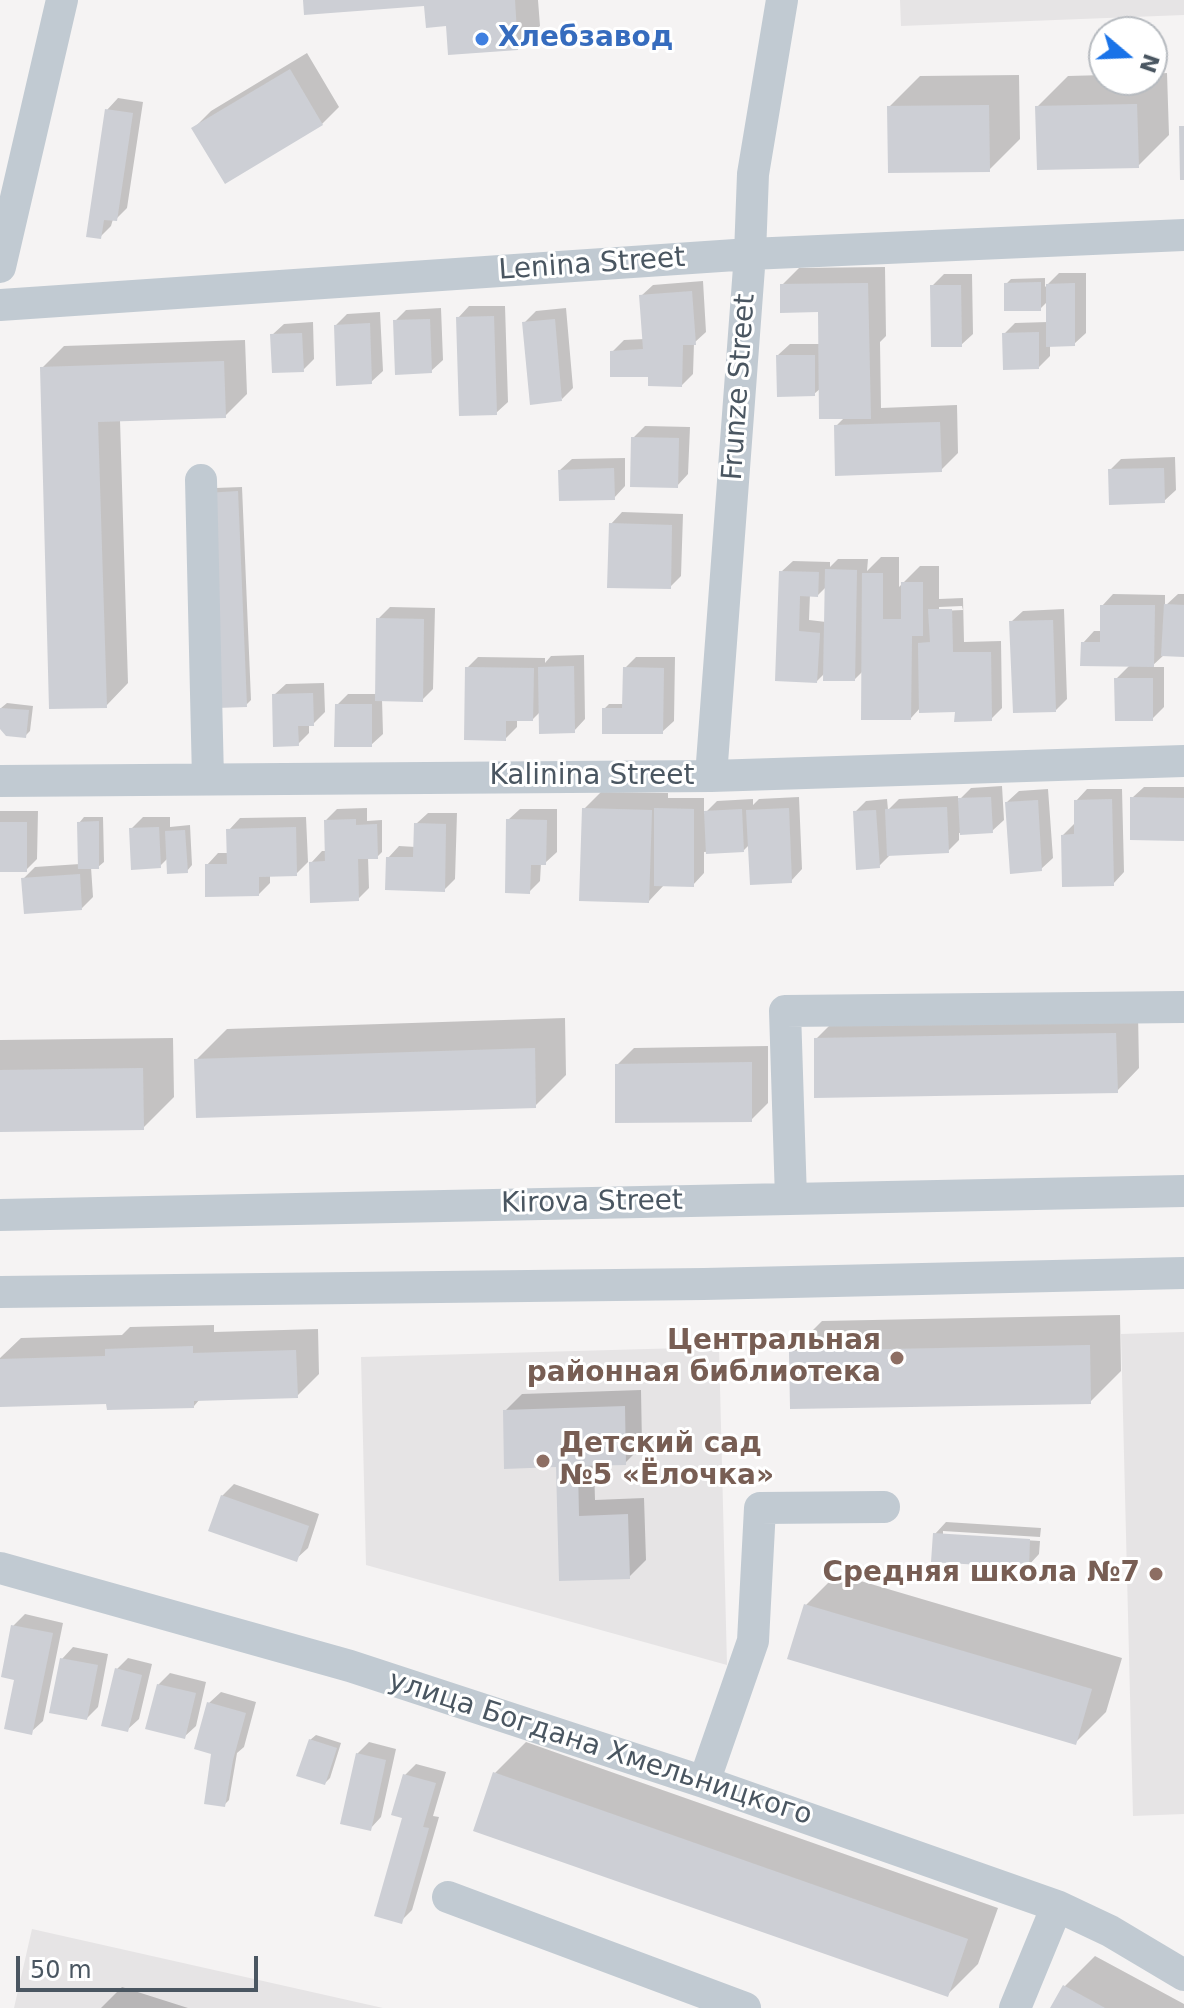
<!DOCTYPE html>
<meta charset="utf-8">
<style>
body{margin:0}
#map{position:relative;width:1184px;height:2008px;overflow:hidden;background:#f5f3f3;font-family:"DejaVu Sans",sans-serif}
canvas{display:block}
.north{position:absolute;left:1088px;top:16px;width:80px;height:80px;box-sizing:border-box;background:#fff;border:2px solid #b7bbc0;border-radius:50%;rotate:109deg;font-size:22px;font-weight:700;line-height:32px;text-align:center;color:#4a5661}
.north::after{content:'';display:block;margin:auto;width:28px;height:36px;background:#1a73e8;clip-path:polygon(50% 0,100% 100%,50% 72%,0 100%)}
.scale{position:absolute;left:16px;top:1956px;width:242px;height:36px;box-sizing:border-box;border:4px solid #4a5661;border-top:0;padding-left:10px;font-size:24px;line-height:28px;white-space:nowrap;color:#4a5661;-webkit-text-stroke:6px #fff;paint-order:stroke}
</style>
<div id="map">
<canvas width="1184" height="2008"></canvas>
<div class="north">N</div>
<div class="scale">50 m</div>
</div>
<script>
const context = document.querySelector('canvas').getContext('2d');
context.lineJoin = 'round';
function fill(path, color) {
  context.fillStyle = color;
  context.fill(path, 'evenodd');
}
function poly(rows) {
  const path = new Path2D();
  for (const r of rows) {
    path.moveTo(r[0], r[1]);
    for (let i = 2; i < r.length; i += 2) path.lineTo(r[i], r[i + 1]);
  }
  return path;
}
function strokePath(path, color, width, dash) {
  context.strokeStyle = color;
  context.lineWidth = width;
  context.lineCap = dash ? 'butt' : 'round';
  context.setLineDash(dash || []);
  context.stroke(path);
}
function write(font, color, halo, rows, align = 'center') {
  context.font = font + ' "DejaVu Sans",sans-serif';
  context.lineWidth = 6;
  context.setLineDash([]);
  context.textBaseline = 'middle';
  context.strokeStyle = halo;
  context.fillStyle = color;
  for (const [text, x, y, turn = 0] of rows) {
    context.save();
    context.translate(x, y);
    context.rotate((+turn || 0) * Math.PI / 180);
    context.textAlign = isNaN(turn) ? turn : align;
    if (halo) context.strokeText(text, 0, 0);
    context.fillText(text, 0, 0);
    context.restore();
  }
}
fill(poly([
 [900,0,1184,0,1184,15,901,26],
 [1184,1332,1184,1814,1133,1816,1121,1334],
 [719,1347,727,1665,366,1565,361,1357],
 [32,1929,383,2008,14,2008]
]), '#e6e4e5');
fill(poly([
 [305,0,538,0,540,26,517,48,447,24,426,4],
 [307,53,339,107,322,124,194,128,211,111],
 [1167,73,1169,135,1138,166,1037,107,1068,76,1104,75,1104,80,1152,80,1152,74],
 [1019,75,1020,139,989,170,889,107,920,76],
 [118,98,143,102,127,208,116,219,113,219,111,226,100,237,107,110],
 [885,267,886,336,880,342,881,408,957,405,958,453,941,470,836,426,845,417,821,388,814,394,778,355,790,344,820,344,820,310,782,285,799,268],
 [1059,273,1086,273,1086,333,1074,344,1050,345,1050,356,1039,367,1004,334,1015,323,1048,322,1048,301,1040,309,1006,284,1011,279,1045,278,1045,287],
 [944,274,972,274,973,334,961,345,932,286],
 [703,281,706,332,694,343,693,374,682,385,612,352,624,340,645,339,641,296,653,285],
 [469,306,505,306,508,402,496,413,458,318],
 [441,308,443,360,431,371,395,321,406,310],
 [566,308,573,388,562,399,525,322,536,311],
 [380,312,383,371,371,382,336,325,347,314],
 [313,322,314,359,303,370,272,335,284,324],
 [245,340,247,394,225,416,120,420,128,683,106,706,42,368,64,346],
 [645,426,690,427,688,474,677,486,633,438],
 [1175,457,1176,490,1164,501,1110,470,1121,459],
 [625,458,625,486,614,498,560,470,572,459],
 [242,487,251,700,246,705,215,488],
 [622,512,683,514,681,576,670,587,611,524],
 [881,557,899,557,899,587,920,566,939,566,939,599,963,598,964,642,1001,641,1002,708,991,719,957,710,921,707,911,718,864,670,855,679,825,673,817,681,777,679,781,572,793,561,830,562,830,567,838,559,868,559,867,571],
 [827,586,826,622,809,620,810,594,818,595],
 [962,606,963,610,939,611,939,607],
 [1113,594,1165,595,1165,606,1178,594,1184,594,1184,655,1165,654,1151,667,1164,667,1164,707,1152,719,1116,679,1130,665,1083,643,1094,631,1102,631,1102,606],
 [390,607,435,608,433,689,422,700,382,699,383,734,371,745,337,705,348,694,377,694,378,619],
 [1064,609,1067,699,1056,710,1011,622,1023,611],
 [584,655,585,719,574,731,541,711,533,719,517,719,517,727,505,739,467,668,478,657,545,658,545,663,551,656],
 [636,657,675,657,674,721,662,732,604,709,609,704,624,704,625,668],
 [324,683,325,712,313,724,309,724,309,733,298,744,274,695,286,684],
 [7,703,33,706,30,731,25,736,0,726,1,708],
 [1002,786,1004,820,992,831,959,833,959,840,948,851,890,855,879,866,855,812,866,801,887,799,888,810,899,799,958,796,958,801,971,788],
 [1144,787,1184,787,1184,839,1132,798],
 [1048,789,1053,858,1041,869,1007,802,1019,791],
 [1087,789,1122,789,1124,872,1113,884,1063,835,1074,824,1076,801],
 [601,792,668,793,668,798,704,798,704,814,717,801,753,799,753,805,759,799,799,797,802,869,791,881,750,844,744,850,704,852,704,873,693,885,665,884,649,901,584,809],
 [367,808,367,821,382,820,382,852,377,857,368,857,369,888,358,899,311,863,322,851,327,851,326,820,337,809],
 [520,809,557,809,557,852,545,863,541,863,540,881,529,892,508,820],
 [0,811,38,811,37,859,26,870,0,870],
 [428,813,457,813,455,879,444,890,388,858,399,846,416,847,416,824],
 [84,817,103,817,104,862,98,867,91,867,93,897,82,908,23,879,35,867,80,864,79,823],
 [143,817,170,817,170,827,190,825,192,865,187,871,168,858,160,866,131,829],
 [306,817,308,862,296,874,270,874,270,883,259,894,207,865,218,853,229,853,229,830,240,818],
 [1138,1012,1139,1068,1117,1091,816,1039,838,1017],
 [565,1018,566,1075,535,1106,196,1060,227,1029],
 [173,1038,174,1097,143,1128,0,1130,0,1040],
 [768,1046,768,1103,751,1120,617,1065,634,1048],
 [1120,1315,1121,1371,1090,1402,791,1352,822,1321],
 [214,1325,214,1332,318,1329,319,1374,297,1396,200,1399,194,1406,108,1401,0,1405,0,1358,21,1338,122,1335,130,1327],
 [641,1390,642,1446,625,1463,594,1464,595,1500,644,1498,646,1560,629,1577,561,1579,558,1465,505,1411,522,1394],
 [234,1484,319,1514,308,1548,296,1559,222,1496],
 [946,1522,1041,1528,1040,1537,943,1531,943,1535,1040,1541,1039,1554,1028,1566,935,1534],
 [837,1574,1122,1658,1106,1712,1075,1743,806,1605],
 [25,1614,63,1623,43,1721,31,1732,13,1626],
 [73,1647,108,1654,98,1707,87,1718,62,1659],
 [128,1658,152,1664,139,1719,127,1730,117,1669],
 [170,1673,206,1682,196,1726,184,1737,158,1685],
 [221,1692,256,1702,244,1747,237,1753,229,1800,224,1805,213,1755,209,1703],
 [316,1735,341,1743,330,1778,325,1783,310,1740],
 [369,1742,396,1749,381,1817,370,1829,357,1754],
 [526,1742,998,1908,978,1964,947,1995,495,1773],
 [416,1764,446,1772,433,1816,439,1817,412,1910,401,1921,405,1775],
 [1095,1956,1184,2004,1184,2008,1053,2008,1065,1986],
 [122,1987,188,2008,101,2008]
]), '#0003');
fill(poly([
 [303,0,515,0,518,50,448,55,446,26,426,28,424,6,304,15],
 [290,69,323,125,225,184,191,128],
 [1137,104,1139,168,1037,170,1035,106],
 [989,105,990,172,888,173,887,106],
 [105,109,133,113,117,221,104,220,101,239,86,237],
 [1179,126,1184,126,1184,180,1180,180],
 [1041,282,1041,311,1004,311,1004,283],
 [868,283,871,419,819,419,818,312,780,313,780,284],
 [1075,283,1075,346,1046,347,1046,284],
 [930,285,961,285,962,347,931,347],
 [692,291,696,345,683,345,682,387,648,386,648,377,610,377,610,351,643,349,639,295],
 [494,316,497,415,459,416,456,317],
 [430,319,432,373,395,375,393,320],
 [555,319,562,401,530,405,522,322],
 [370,323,372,384,336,386,334,325],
 [1039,332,1039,369,1003,370,1002,333],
 [302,333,304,372,272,373,270,334],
 [776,355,815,355,815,396,777,397],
 [224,361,226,418,98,422,107,708,49,709,40,367],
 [940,422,942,472,835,476,834,425],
 [631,437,679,438,678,488,630,487],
 [614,468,615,500,559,501,558,470],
 [1164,468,1165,503,1109,505,1108,469],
 [238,491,247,707,216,708,207,493],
 [609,523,672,525,671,589,607,588],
 [825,569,857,570,855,681,823,681],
 [779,571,819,572,818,597,800,596,799,631,820,633,817,683,775,681],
 [862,573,883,573,883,619,901,619,901,582,923,582,923,636,912,636,911,720,861,720],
 [1164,604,1184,605,1184,657,1161,656],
 [1100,605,1155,605,1154,667,1080,666,1081,642,1100,642],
 [928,609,952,609,953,652,991,652,992,721,954,722,955,712,919,713,918,643,930,642],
 [376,618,424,619,423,702,375,701],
 [1053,620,1056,712,1013,713,1009,621],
 [574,666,575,733,539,734,538,667],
 [465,667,534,668,533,721,506,721,506,741,464,740],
 [623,667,664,668,663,734,602,734,602,708,622,708],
 [1114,678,1153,678,1153,721,1115,721],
 [313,693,314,726,298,726,299,746,273,747,272,694],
 [335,704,372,704,372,747,334,747],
 [0,708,29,710,26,738,6,736,0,729],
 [991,797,993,833,960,835,958,798],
 [1130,797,1184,798,1184,841,1130,840],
 [1112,799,1114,886,1062,887,1061,835,1074,834,1074,800],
 [1038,800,1042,871,1010,874,1005,802],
 [947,807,949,853,887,856,885,809],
 [582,808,652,810,649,903,579,901],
 [654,808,694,809,694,887,654,886],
 [789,808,792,883,750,885,746,810],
 [742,809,744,852,706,854,704,811],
 [876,810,880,868,856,870,853,811],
 [356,819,356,825,377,824,378,859,358,859,359,901,310,903,309,862,325,861,324,820],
 [506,819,547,820,546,865,531,865,530,894,505,893],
 [99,821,99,869,78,869,77,822],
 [0,822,27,822,27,872,0,872],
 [414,823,446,824,445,892,385,890,386,857,413,857],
 [159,827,161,868,131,870,129,828],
 [296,827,297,876,259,877,259,896,205,897,205,864,227,864,226,829],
 [185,830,188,873,167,874,165,831],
 [80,874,82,910,24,914,21,878],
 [1116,1033,1118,1093,814,1098,814,1038],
 [535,1048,536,1108,196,1118,194,1059],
 [752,1062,752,1122,615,1123,615,1064],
 [143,1068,144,1130,0,1132,0,1070],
 [1090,1345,1091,1404,790,1409,789,1351],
 [193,1346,193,1353,296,1350,298,1398,194,1401,194,1408,107,1410,106,1404,0,1407,0,1359,105,1356,105,1349],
 [625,1406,626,1465,578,1466,579,1516,628,1514,630,1579,559,1581,556,1467,504,1469,503,1410],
 [221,1495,309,1526,297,1562,208,1531],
 [933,1533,1030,1539,1029,1568,931,1562],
 [804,1604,1092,1689,1076,1745,787,1659],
 [11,1625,53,1633,32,1735,4,1729,14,1680,1,1677],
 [60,1658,98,1665,87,1720,49,1713],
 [115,1668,142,1675,128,1732,101,1726],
 [157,1684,196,1693,185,1739,145,1729],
 [207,1702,246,1713,233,1760,225,1807,204,1804,211,1754,194,1749],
 [309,1739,337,1748,325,1785,296,1776],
 [356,1753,386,1760,371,1831,340,1824],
 [493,1772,968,1939,948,1997,473,1831],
 [403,1774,436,1783,423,1827,429,1828,402,1924,374,1916,402,1818,391,1815],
 [1063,1985,1105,2008,1050,2008]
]), '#cdcfd5');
strokePath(poly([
 [0,267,62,0],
 [0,305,750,254,1184,235],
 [201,480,208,779],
 [711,776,750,254,753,174,782,0],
 [0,781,711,776,1184,761],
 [791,1199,785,1011,1184,1007],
 [0,1215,1184,1191],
 [0,1292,704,1284,1184,1273],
 [0,1568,350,1666,704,1782,1057,1906,1110,1931,1184,1975],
 [704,1782,753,1641,760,1508,884,1507],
 [448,1897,745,2008],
 [1015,2008,1057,1906]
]), '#c1cad2', 32);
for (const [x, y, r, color] of [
 [482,39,8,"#3f7fe0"],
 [897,1358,8,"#8d6e63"],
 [543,1461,8,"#8d6e63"],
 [1156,1574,8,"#8d6e63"]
]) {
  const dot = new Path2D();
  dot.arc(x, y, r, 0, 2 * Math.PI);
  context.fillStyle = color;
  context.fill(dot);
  strokePath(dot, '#fff', 3);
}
write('bold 28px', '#366cbe', '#fff', [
 ["Хлебзавод",498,39]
], 'left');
write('28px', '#4a5661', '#fff', [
 ["Lenina Street",592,265,-4],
 ["Frunze Street",740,387,-86],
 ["Kalinina Street",592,777],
 ["Kirova Street",592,1203,-1],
 ["улица Богдана Хмельницкого",600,1749,18]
]);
write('bold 28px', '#785e54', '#fff', [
 ["Центральная",881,1342],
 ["районная библиотека",881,1374],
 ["Детский сад",559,1445,"left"],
 ["№5 «Ёлочка»",559,1477,"left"],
 ["Средняя школа №7",1140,1574]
], 'right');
</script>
